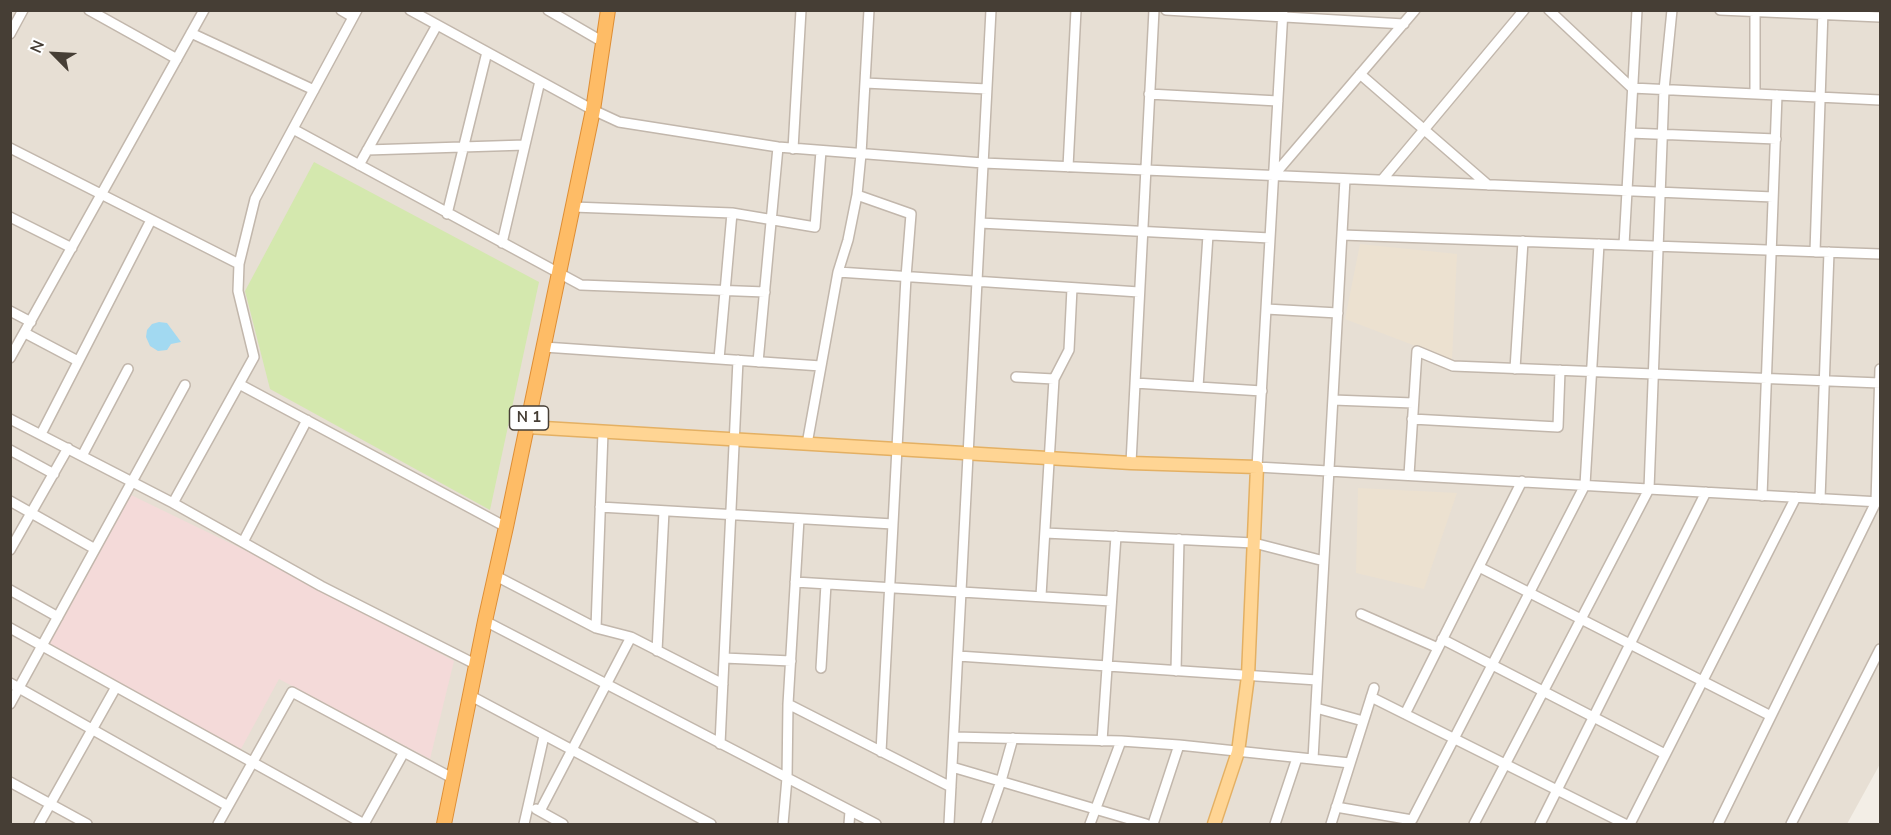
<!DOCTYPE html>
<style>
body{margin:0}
#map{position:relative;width:1891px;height:835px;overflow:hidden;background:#f3eee6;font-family:"Nunito Sans",sans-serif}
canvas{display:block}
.frame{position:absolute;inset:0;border:12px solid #463e35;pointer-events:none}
.north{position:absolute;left:24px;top:24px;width:60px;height:60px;-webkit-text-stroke:4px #fff;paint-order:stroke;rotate:294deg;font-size:16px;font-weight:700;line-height:24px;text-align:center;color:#463e35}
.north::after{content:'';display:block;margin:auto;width:21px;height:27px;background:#463e35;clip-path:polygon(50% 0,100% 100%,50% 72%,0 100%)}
</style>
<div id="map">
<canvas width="1891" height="835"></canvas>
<div class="frame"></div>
<div class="north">N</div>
</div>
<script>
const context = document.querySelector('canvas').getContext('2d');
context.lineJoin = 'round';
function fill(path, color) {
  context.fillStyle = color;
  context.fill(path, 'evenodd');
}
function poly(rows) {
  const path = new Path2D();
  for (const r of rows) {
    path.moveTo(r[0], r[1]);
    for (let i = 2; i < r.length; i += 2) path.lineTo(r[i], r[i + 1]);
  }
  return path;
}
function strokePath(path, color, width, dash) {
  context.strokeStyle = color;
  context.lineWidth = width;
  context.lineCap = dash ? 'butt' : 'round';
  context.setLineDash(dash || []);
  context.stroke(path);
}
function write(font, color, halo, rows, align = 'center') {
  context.font = font + ' "Nunito Sans",sans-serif';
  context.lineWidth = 6;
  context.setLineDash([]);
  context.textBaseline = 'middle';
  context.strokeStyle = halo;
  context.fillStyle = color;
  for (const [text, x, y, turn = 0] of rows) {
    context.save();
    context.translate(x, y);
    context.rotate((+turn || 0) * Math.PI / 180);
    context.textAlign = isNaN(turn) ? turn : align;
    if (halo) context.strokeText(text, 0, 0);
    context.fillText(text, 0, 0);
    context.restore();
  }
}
fill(poly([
 [10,11,1880,11,1880,764,1847,824,11,824]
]), '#e7dfd4');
fill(poly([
 [1360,244,1457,254,1452,360,1345,319],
 [1358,488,1457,493,1424,589,1356,573]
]), '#ece1d0');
fill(poly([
 [131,495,269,562,454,661,430,759,279,679,241,749,48,645]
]), '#f4dad9');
fill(poly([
 [314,162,539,282,490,510,270,389,245,291]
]), '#d4e8ae');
fill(poly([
 [159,322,167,323,181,342,171,344,167,350,158,351,150,346,146,337,147,330,152,324]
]), '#a2d9f1');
const minor = poly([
 [89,10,177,59],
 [341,10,353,17],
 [410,10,593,110,619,122,778,147,983,163,1773,197],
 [548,10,603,42],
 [1166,10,1404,24],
 [1283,10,1257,467,1880,502],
 [1549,10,1632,88,1880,100],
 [1720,10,1880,17],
 [1755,10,1755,94],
 [191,33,314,90],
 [10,34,23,10],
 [1360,74,1488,185],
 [865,83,987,89],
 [1149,94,1278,101],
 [293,129,581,285,765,292],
 [1630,133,1776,139],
 [10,148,239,264],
 [793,149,801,10],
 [367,150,525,145],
 [359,165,437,25],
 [1068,167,1076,10],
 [1274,175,1415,10],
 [1382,180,1524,10],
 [857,195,911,214,906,277,881,752],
 [573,207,732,213,815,227,821,151],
 [447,214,487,52],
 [10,217,72,248],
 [980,223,1270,238],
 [1342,235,1880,254],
 [502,243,540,81],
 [1624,245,1637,10],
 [1815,252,1823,10],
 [838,272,1139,292],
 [1266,309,1338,313],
 [10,311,31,322],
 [25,333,78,361],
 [544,347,821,366],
 [10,358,204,10],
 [719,359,732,213],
 [758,362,778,147],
 [1515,369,1523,241],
 [1016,377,1054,379],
 [1135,383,1262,391],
 [239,384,506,527],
 [1198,387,1208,235],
 [1333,400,1413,403],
 [10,419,173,503,321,586,477,665],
 [1412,419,1558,427,1560,370],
 [41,434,151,220],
 [807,444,838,272,848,240,857,195,861,154,869,10],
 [10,450,54,474],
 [82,456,128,369],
 [1131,463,1154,10],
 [1409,475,1417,351,1453,366,1880,383],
 [1762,496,1777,95],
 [1820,499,1829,252],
 [10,501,95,549],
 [173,503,254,357,238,291,239,264,255,199,357,10],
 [600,507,893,524],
 [1045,533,1254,543,1324,561],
 [243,542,307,420],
 [10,550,68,448],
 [1479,567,1771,716],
 [496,576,596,628,631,637,723,684],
 [795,582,1111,601],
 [10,590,58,617],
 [1041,596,1054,379,1069,350,1072,288],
 [1361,614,1438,648],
 [485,621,876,824],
 [10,628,364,824],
 [596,628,603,432],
 [1442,639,1665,754],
 [657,651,664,511],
 [958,656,1317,680],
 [724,658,791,661],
 [821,668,826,584],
 [1176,671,1179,539],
 [10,683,228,806],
 [471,696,711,824],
 [1371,697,1625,824],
 [10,704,185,385],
 [788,704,951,787],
 [1316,708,1363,721],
 [1405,714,1522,481],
 [954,737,1121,741,1179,745,1350,763],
 [1102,741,1116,536],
 [720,744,738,360],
 [1313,759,1345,179],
 [952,767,1146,824],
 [10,782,87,824],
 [1336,807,1412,820,1585,485,1599,244],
 [536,809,563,824],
 [540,811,631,637],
 [39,824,116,687],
 [218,824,292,692,454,779],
 [364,824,404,752],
 [524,824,544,736],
 [783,824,787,778,788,704,799,519],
 [849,824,850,811],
 [949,824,991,10],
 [986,824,1001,781,1013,738],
 [1090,824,1121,741],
 [1153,824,1179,745],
 [1275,824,1297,758],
 [1331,824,1374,688],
 [1474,824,1649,489,1664,90,1672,10],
 [1540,824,1706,492],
 [1630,824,1796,497],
 [1718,824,1876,502,1880,369],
 [1791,824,1880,649]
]);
const major = poly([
 [527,427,1131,463,1257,467,1248,676,1238,752,1214,824]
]);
const highway = poly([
 [444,824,485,621,506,527,593,110,608,10]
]);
strokePath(minor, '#c2b7ac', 12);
strokePath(major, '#e4b063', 15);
strokePath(highway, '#de8e35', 16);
strokePath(minor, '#fff', 9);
strokePath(major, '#ffd594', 12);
strokePath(highway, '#febc66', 14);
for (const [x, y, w] of [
 [529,418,39]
]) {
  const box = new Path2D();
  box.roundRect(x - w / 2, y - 12, w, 24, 4.5);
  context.fillStyle = '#fff';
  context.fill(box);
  strokePath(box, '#463e35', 1.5);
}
write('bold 15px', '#463e35', null, [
 ["N 1",529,418]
]);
</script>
